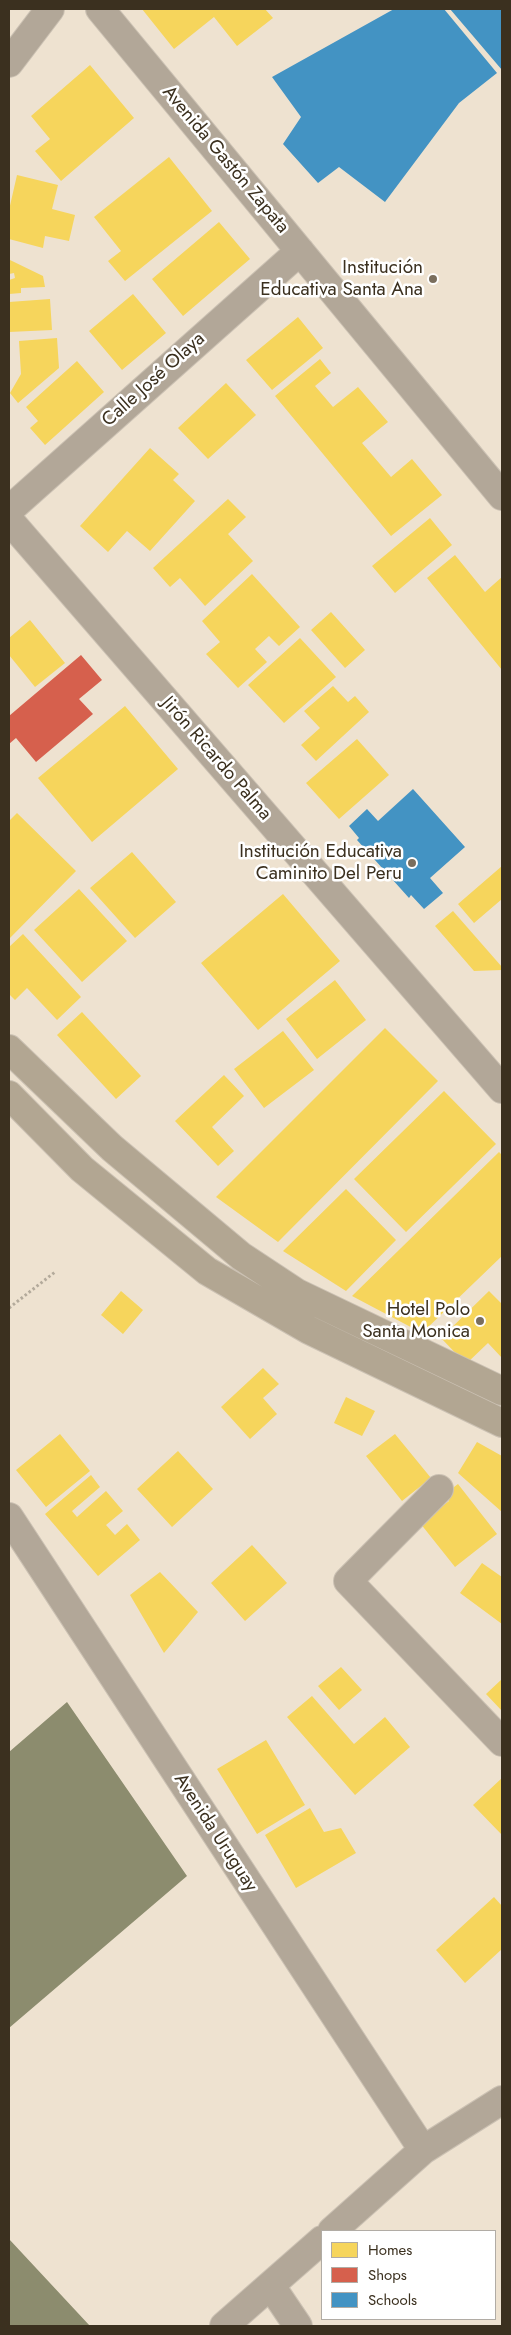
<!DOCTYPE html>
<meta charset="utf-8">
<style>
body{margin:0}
#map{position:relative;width:511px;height:2335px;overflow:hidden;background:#eee2d0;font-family:Jost,sans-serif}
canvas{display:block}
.frame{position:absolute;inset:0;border:10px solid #3b301f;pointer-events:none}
.legend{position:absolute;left:321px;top:2230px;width:175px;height:90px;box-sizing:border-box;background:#fff;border:1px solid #b1aca5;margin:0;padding:6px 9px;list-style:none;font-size:15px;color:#3b301f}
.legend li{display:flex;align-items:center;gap:10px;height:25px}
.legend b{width:25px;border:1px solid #b1aca5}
</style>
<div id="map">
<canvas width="511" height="2335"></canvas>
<div class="frame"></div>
<ul class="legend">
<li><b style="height:14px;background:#f6d55c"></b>Homes</li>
<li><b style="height:14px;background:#d6604d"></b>Shops</li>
<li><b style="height:14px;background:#4393c3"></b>Schools</li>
</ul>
</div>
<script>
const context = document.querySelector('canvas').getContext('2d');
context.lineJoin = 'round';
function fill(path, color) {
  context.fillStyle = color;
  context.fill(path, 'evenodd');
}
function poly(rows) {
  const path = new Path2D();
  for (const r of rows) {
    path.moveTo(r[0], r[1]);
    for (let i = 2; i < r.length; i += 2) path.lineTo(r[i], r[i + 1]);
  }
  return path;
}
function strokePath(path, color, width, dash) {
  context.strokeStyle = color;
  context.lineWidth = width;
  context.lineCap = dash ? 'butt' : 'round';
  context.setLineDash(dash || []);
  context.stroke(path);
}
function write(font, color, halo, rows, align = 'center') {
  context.font = font + ' Jost,sans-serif';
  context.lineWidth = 5;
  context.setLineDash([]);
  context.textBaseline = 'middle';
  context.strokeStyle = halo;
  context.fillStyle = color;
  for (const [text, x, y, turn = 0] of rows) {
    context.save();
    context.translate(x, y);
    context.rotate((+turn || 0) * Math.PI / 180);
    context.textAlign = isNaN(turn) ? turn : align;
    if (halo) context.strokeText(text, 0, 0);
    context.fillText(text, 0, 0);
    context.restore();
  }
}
fill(poly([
 [142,9,265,9,273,18,237,46,214,17,174,49],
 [90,65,134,118,61,181,35,151,50,139,31,116],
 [169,157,212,211,125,281,108,261,121,251,94,217],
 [17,175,58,185,52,209,75,215,69,241,45,236,43,248,9,239,9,210],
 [219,222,250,259,183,316,152,279],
 [10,260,43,276,45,287,21,288,21,293,9,294,9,280,15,278,14,273,9,274],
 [133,294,166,333,122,370,89,331],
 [50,299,52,330,9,332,9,302],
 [298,317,323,348,272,390,246,360],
 [57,338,59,368,18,403,10,393,21,374,19,341],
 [320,359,331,373,315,386,333,407,358,387,388,422,362,443,391,477,412,459,442,495,391,536,275,396],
 [77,361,104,392,45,445,30,428,38,421,26,407],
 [226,383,256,415,208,459,178,428],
 [150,448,179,474,173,480,195,501,150,551,127,531,108,552,80,526],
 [228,499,246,517,228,534,253,561,205,606,180,578,170,587,153,568],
 [430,518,452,545,395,593,372,566],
 [455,555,485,592,502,577,502,670,427,578],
 [252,574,300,627,279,646,269,636,255,649,267,662,238,688,206,654,220,642,202,621],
 [331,612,365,650,345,668,311,630],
 [30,620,65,663,35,687,9,655,9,638],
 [300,638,336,677,284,723,248,685],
 [333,686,348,702,355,696,369,712,316,761,301,745,320,728,304,711],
 [125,706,178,769,92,842,38,778],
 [357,739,389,775,339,819,306,783],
 [17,813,76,871,9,939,9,821],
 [132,852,176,902,135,938,90,888],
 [502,866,502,899,474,923,458,904],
 [79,889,127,941,82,982,34,930],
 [283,894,340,961,258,1030,201,963],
 [453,911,502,967,502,970,474,971,435,926],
 [23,934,81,997,57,1020,27,988,15,1000,9,994,9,947],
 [335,980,366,1020,317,1059,286,1019],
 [82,1012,141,1076,116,1099,57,1035],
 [385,1028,438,1081,278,1242,216,1197],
 [283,1031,314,1070,264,1108,234,1069],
 [224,1075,244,1096,212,1127,234,1151,218,1166,175,1121],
 [444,1091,496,1144,406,1232,354,1179],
 [499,1152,502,1155,502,1256,422,1333,352,1296],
 [346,1189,396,1240,346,1291,283,1251],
 [121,1291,143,1310,123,1334,101,1315],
 [489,1291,502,1304,502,1358,488,1343,466,1364,441,1338],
 [263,1368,279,1384,263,1398,277,1414,250,1439,221,1407],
 [346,1397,375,1411,362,1436,334,1423],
 [60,1434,90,1471,46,1507,16,1470],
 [395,1434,431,1478,402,1501,366,1456],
 [477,1442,502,1456,502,1512,458,1473],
 [178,1451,213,1489,172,1527,137,1489],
 [91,1475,100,1487,72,1511,77,1517,106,1491,123,1511,106,1525,115,1535,127,1524,140,1540,98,1576,45,1514],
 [458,1484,497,1534,455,1567,420,1523,449,1501,446,1493],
 [252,1545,287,1583,245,1621,211,1583],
 [482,1563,502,1577,502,1624,460,1593],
 [160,1572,198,1612,164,1653,130,1595],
 [341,1667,362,1690,339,1710,318,1686],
 [502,1679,502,1711,486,1694],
 [312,1696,354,1744,385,1717,410,1747,355,1795,287,1717],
 [266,1740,305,1805,257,1834,217,1769],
 [502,1778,502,1835,473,1805],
 [310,1808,324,1832,341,1828,356,1853,296,1888,265,1835],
 [494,1897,502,1906,502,1949,465,1983,436,1950]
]), '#f6d55c');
fill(poly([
 [81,655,102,680,79,699,93,714,36,762,16,738,9,744,9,716]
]), '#d6604d');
fill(poly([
 [394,9,444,9,497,73,459,103,385,202,339,167,318,183,283,144,301,117,272,77],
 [450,9,502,9,502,70],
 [413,789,465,847,430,878,443,893,424,909,411,895,409,898,357,840,359,838,349,826,367,809,378,821]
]), '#4393c3');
fill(poly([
 [67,1702,187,1876,9,2028,9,1752],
 [9,2239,90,2326,9,2326]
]), '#8c8c6e');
const minor = poly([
 [100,9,502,496],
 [9,63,50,9],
 [9,510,300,251],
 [9,520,502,1089],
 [439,1489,348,1581,502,1742],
 [9,1517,423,2150],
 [332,2231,423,2150,502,2100],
 [271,2286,298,2326],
 [224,2326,322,2240]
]);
const secondary = poly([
 [9,1049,112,1148,241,1256,297,1293,502,1391],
 [9,1095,82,1169,207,1271,309,1330,502,1423]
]);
strokePath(minor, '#cbc1b3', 30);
strokePath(secondary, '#cbc1b3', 30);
strokePath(poly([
 [9,1308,55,1272]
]), '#b3aa9b', 3, [2.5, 2.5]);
strokePath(minor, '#b2a798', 28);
strokePath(secondary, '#b2a692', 28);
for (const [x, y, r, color] of [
 [433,279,5,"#7a6e5d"],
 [412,863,5,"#7a6e5d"],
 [480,1321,5,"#7a6e5d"]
]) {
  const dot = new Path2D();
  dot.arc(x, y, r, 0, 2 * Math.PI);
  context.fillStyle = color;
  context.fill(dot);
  strokePath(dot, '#fff', 2);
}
write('19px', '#3b301f', '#fff', [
 ["Avenida Gastón Zapata",225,160,50],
 ["Calle José Olaya",154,380,-42],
 ["Jirón Ricardo Palma",216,759,49],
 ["Avenida Uruguay",215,1833,57]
]);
write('19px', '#3b301f', '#fff', [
 ["Institución",423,268],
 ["Educativa Santa Ana",423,290],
 ["Institución Educativa",402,852],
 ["Caminito Del Peru",402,874],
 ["Hotel Polo",470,1310],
 ["Santa Monica",470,1332]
], 'right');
</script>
